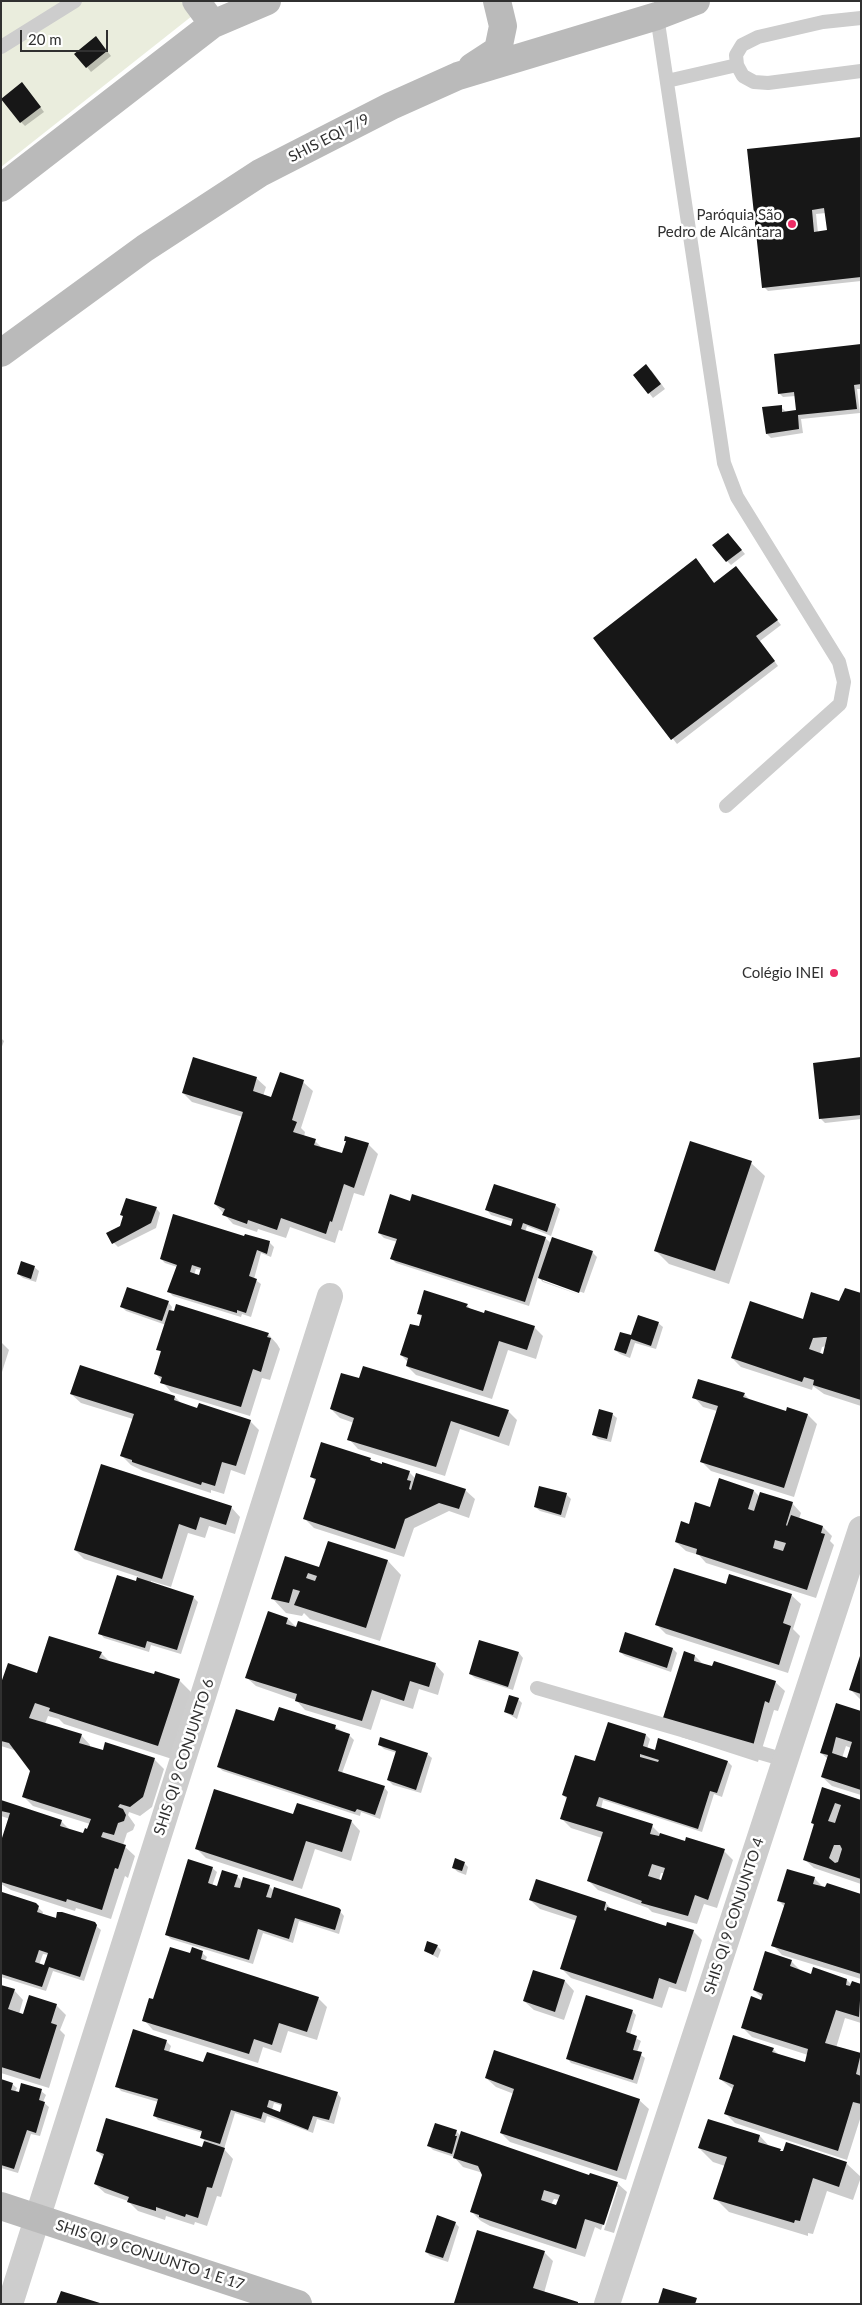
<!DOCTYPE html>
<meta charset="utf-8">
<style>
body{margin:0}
#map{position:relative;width:862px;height:2305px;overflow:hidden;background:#fff;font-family:Lato,sans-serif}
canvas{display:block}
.frame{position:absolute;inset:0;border:2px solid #303030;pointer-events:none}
.scale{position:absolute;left:20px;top:30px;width:88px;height:22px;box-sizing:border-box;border:2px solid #303030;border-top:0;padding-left:6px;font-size:15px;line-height:18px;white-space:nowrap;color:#303030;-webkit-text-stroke:4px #fff;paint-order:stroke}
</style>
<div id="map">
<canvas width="862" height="2305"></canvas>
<div class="frame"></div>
<div class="scale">20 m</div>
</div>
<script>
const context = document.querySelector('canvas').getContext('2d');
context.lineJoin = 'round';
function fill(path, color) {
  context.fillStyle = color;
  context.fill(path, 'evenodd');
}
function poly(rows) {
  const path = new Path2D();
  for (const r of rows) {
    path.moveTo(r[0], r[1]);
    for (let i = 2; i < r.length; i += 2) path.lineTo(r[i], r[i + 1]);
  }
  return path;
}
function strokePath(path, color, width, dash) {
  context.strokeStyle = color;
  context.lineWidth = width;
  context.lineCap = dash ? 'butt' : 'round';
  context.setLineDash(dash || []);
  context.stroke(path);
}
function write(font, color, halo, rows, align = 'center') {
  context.font = font + ' Lato,sans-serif';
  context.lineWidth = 5;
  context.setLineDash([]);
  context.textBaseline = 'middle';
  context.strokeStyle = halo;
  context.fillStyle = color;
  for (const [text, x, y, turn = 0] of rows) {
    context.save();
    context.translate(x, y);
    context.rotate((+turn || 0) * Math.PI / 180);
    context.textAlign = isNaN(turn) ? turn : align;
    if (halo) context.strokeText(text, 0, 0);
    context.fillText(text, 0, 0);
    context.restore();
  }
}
fill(poly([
 [1,1,181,1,192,16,1,167]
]), '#eaeddd');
fill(poly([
 [100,42,111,56,91,72,87,67],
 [26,88,44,112,25,126,21,122],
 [861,138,861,281,768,291,764,287,748,150],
 [826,213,828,231,818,233,816,214],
 [861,345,861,389,857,389,860,413,801,419,803,433,771,438,767,434,781,407,786,412,798,411,796,396,783,397,779,393],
 [651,370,665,389,653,398,649,393],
 [732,539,745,554,731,565,727,561],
 [696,560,715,584,736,567,781,625,760,641,778,666,677,744,594,638],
 [1,1038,4,1041,1,1049],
 [861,1059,861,1119,825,1123,821,1119],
 [256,1078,266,1087,263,1096,271,1099,303,1082,313,1091,301,1128,305,1132,304,1137,315,1141,323,1149,343,1155,347,1142,345,1141,368,1144,378,1154,364,1196,354,1193,342,1231,339,1230,335,1243,290,1227,286,1238,258,1229,257,1232,233,1224,215,1204,243,1117,192,1102,183,1093],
 [751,1163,765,1176,729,1284,669,1264,656,1251],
 [410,1203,512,1227,514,1222,491,1215,487,1210,555,1205,560,1209,551,1236,527,1226,525,1232,545,1238,551,1243,592,1252,597,1257,584,1293,543,1279,543,1281,583,1296,543,1282,538,1277,529,1306,396,1263,392,1259,397,1242,384,1238,379,1233],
 [156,1208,160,1213,156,1228,118,1247,114,1243,124,1217],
 [245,1237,269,1242,274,1247,271,1257,261,1253,254,1279,261,1284,251,1317,242,1314,241,1317,173,1296,169,1292,177,1267,165,1263,161,1259],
 [196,1269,202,1270,200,1276,194,1275],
 [34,1267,39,1271,36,1282,23,1278,18,1274],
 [861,1294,861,1406,824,1394,813,1386,812,1390,741,1367,732,1358,839,1303],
 [826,1346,824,1355,820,1354,822,1347],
 [168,1302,172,1307,171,1311,268,1334,277,1344,280,1349,270,1380,262,1378,250,1416,171,1392,156,1374,162,1353,158,1349,166,1325,126,1311,121,1306],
 [467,1305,471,1310,534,1327,543,1336,536,1359,508,1350,492,1399,416,1375,407,1366,408,1362,401,1355,419,1328,423,1318,418,1313],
 [658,1323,663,1327,656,1349,635,1343,630,1358,620,1354,615,1350,632,1337],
 [1,1342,9,1350,2,1372,1,1372],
 [71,1394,175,1397,182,1404,198,1409,250,1421,259,1430,245,1475,231,1470,224,1494,211,1490,211,1493,143,1471,131,1465,122,1456,133,1419,81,1403],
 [744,1394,751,1401,787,1413,788,1409,808,1415,817,1424,794,1497,711,1471,701,1461,717,1411,703,1407,694,1397],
 [331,1409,508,1411,517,1420,509,1446,460,1429,445,1476,358,1449,349,1439,354,1423,340,1418],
 [612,1414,617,1418,611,1442,598,1439,593,1434],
 [370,1459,374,1463,409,1472,416,1479,465,1490,475,1499,469,1518,449,1511,414,1528,404,1557,314,1528,305,1519,316,1482,312,1477],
 [754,1491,760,1497,792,1503,801,1513,799,1519,823,1527,832,1536,830,1541,834,1545,816,1598,706,1563,699,1555,686,1551,676,1542,689,1525,711,1508],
 [566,1494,571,1499,565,1518,540,1511,535,1507],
 [231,1507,240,1517,235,1534,209,1526,205,1538,188,1533,171,1587,151,1581,151,1583,193,1597,198,1602,181,1654,151,1645,149,1652,104,1638,100,1633,139,1577,84,1559,75,1550],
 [286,1558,320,1569,388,1561,401,1575,380,1641,310,1619,304,1613,302,1616,286,1613,273,1599],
 [727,1586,791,1595,801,1604,793,1629,800,1636,788,1673,666,1634,657,1625],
 [288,1619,297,1628,435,1664,444,1674,438,1695,419,1689,413,1709,381,1699,371,1730,305,1710,296,1700,256,1686,246,1677],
 [626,1634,673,1649,677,1653,671,1672,625,1656,620,1652],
 [101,1653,110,1662,155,1676,179,1680,193,1694,172,1759,64,1724,59,1719,48,1716,45,1724,81,1735,90,1745,90,1747,103,1752,154,1759,164,1769,152,1807,140,1816,129,1812,128,1815,135,1825,133,1830,127,1833,123,1845,135,1856,128,1878,125,1876,111,1919,76,1908,75,1911,11,1890,1,1884,1,1846,10,1819,1,1816,1,1801,61,1821,70,1830,84,1835,90,1824,33,1806,23,1796,31,1770,17,1751,1,1746,1,1687],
 [519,1653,523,1658,513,1690,475,1678,470,1674],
 [695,1656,704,1665,775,1682,785,1691,778,1711,774,1710,758,1762,681,1737],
 [861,1658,861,1700,851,1690],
 [518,1699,522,1703,517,1719,505,1712],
 [837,1705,861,1712,861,1795,832,1786,822,1777,828,1759,821,1753],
 [846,1746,851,1748,847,1759,842,1758],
 [275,1723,335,1727,349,1735,354,1740,342,1773,384,1787,388,1792,380,1819,361,1812,360,1816,223,1771,218,1767],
 [646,1735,650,1739,647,1749,728,1762,732,1766,722,1797,714,1794,702,1832,603,1800,601,1809,652,1826,661,1835,724,1851,733,1860,717,1908,704,1904,697,1924,652,1912,648,1908,598,1890,589,1881,602,1838,571,1828,562,1819,568,1800,563,1795,596,1763],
 [661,1873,664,1873,662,1881,659,1880],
 [379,1744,427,1754,432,1758,421,1793,393,1785,388,1780,397,1753,384,1749],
 [823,1789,861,1801,861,1884,814,1868,804,1859,815,1826,812,1823],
 [294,1816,351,1821,360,1831,351,1861,315,1849,302,1889,206,1858,197,1849],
 [464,1863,468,1867,466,1875,458,1872,453,1868],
 [212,1868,217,1872,212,1886,218,1888,237,1876,243,1882,269,1886,274,1891,338,1909,344,1916,339,1934,299,1921,293,1943,263,1933,253,1964,171,1939,166,1934],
 [814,1878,824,1888,861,1895,861,1979,782,1955,773,1945,785,1907,778,1900],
 [536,1881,606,1903,612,1910,666,1927,693,1931,702,1940,686,1992,669,1987,662,2008,571,1978,562,1969,577,1921,540,1909,530,1900],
 [1,1895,35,1905,43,1912,42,1915,96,1926,101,1930,84,1981,53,1971,46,1991,1,1977],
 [43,1954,49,1955,44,1967,39,1965],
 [437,1946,441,1950,438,1958,425,1951],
 [202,1953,207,1957,205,1962,318,1998,327,2007,317,2040,288,2031,281,2053,263,2047,258,2063,153,2030,144,2020,154,2001,195,1956],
 [791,1961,800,1970,811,1975,847,1980,852,1985,861,1985,861,2023,845,2018,836,2048,861,2055,861,2116,847,2160,735,2123,726,2114,734,2090,720,2079,773,2049,780,2056,805,2064,808,2055,752,2037,743,2028,763,1999,754,1990],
 [534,1972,565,1981,574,1991,564,2020,534,2010,524,2001],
 [1,1986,14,1990,23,2000,19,2014,24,2015,56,2005,66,2015,60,2030,65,2035,49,2088,1,2073],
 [632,2011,636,2015,630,2035,641,2041,637,2052,645,2058,637,2084,571,2063,567,2058],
 [166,2041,171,2046,169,2052,204,2064,337,2093,341,2098,334,2124,317,2119,313,2133,267,2116,265,2123,235,2113,224,2149,233,2159,221,2197,217,2196,207,2226,195,2222,194,2225,166,2216,165,2220,138,2211,128,2201,105,2193,95,2184,104,2158,97,2151,203,2148,205,2141,202,2138,203,2133,158,2120,154,2115,158,2102,121,2091,117,2086],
 [274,2103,283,2106,281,2113,272,2110],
 [486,2078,639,2100,649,2109,626,2180,510,2142,501,2133,514,2094,496,2087],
 [1,2080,12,2084,17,2088,15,2092,20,2094,41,2091,46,2095,43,2102,49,2107,40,2136,31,2134,18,2173,1,2168],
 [709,2120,760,2136,770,2147,783,2153,786,2144,847,2164,861,2177,853,2200,827,2191,813,2234,808,2233,808,2236,729,2212,715,2198,725,2166,713,2162,699,2148],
 [456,2131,461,2136,590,2177,617,2183,627,2192,614,2233,604,2230,618,2187,615,2187,601,2230,595,2227,585,2257,490,2226,481,2221,472,2212,483,2173,463,2167,454,2157,433,2150,429,2146],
 [554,2199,559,2200,557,2207,551,2205],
 [455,2223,459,2227,448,2262,430,2256,426,2252],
 [478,2232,544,2252,553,2261,544,2293,578,2304,456,2304]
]), '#0003');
fill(poly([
 [96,36,107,51,86,68,74,54],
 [22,82,41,107,20,123,1,99],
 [861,137,861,277,762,288,747,149],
 [824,208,827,230,814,232,812,210],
 [861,344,861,384,854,385,857,409,798,415,799,429,766,434,762,407,782,405,782,412,796,410,794,392,778,394,774,354],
 [646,364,661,384,648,394,633,375],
 [728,533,742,550,726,562,712,545],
 [696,558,714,583,736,566,778,620,756,636,775,661,671,740,593,638],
 [193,1057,257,1077,253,1091,271,1097,280,1072,304,1080,292,1120,297,1122,293,1132,316,1139,314,1145,342,1153,346,1141,344,1141,345,1136,369,1143,354,1188,344,1184,332,1222,330,1221,326,1234,281,1218,277,1230,248,1220,247,1224,222,1215,225,1209,214,1204,243,1112,182,1093],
 [861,1057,861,1115,819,1119,813,1063],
 [690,1141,752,1161,715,1271,654,1251],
 [494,1184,556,1204,547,1232,523,1223,521,1229,546,1237,525,1302,390,1259,397,1239,378,1233,390,1194,410,1201,412,1194,511,1226,513,1219,485,1210],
 [126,1198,157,1207,151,1223,112,1244,106,1233,120,1226,123,1216,120,1215],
 [173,1214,244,1236,245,1234,270,1241,267,1254,257,1250,249,1276,257,1279,246,1313,237,1310,237,1313,167,1292,177,1265,160,1259],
 [192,1265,201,1268,199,1275,190,1272],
 [552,1237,593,1251,579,1293,538,1278],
 [21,1261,35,1266,31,1279,17,1274],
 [127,1287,169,1301,162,1321,120,1307],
 [845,1288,861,1293,861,1400,813,1385,814,1380,804,1377,802,1382,731,1358,750,1301,803,1319,811,1292,839,1301],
 [824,1337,827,1337,823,1354,809,1349,813,1338],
 [424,1290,468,1304,466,1307,484,1313,485,1310,535,1326,527,1350,499,1341,483,1391,406,1366,408,1358,400,1355,410,1324,419,1326,422,1315,417,1314],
 [176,1304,269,1333,267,1337,271,1338,261,1372,253,1369,241,1407,160,1383,162,1377,154,1374,161,1351,156,1350,169,1310,174,1311],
 [638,1315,659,1322,651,1346,631,1339,626,1354,614,1350,620,1332,631,1335],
 [80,1365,175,1396,174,1400,197,1408,199,1403,251,1420,236,1466,222,1462,215,1486,202,1482,201,1485,132,1462,132,1460,120,1456,134,1414,70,1394],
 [363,1366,509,1410,499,1437,451,1421,436,1467,347,1440,354,1418,330,1409,341,1373,359,1378],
 [698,1379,745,1393,743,1397,786,1411,787,1407,808,1414,784,1488,700,1462,718,1406,692,1398],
 [599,1409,613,1413,607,1439,592,1435],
 [321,1442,371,1458,370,1460,382,1464,382,1462,410,1471,407,1480,411,1481,409,1489,411,1490,416,1473,466,1489,459,1509,439,1503,405,1519,395,1549,303,1519,316,1479,310,1477],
 [101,1464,232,1506,226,1525,200,1517,196,1530,179,1524,162,1579,74,1550],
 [719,1478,754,1490,748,1509,754,1511,760,1492,793,1502,786,1525,787,1526,791,1515,823,1526,821,1533,825,1534,807,1590,696,1554,697,1549,675,1542,681,1521,689,1524,695,1502,710,1507],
 [775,1540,786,1543,783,1551,773,1548],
 [539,1486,567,1493,561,1515,534,1507],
 [328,1541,388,1560,366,1628,294,1605,300,1591,293,1589,289,1603,271,1599,285,1556,319,1567],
 [308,1573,317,1576,315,1581,306,1578],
 [674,1568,726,1584,729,1574,792,1594,783,1623,791,1626,779,1665,655,1625],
 [117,1575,136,1581,137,1577,139,1578,194,1596,177,1650,147,1641,145,1648,98,1634],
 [268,1611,288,1618,286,1624,296,1627,298,1621,436,1663,429,1687,410,1681,404,1701,372,1690,362,1721,295,1701,297,1694,245,1678],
 [625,1632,673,1648,667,1668,619,1652],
 [49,1636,102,1652,99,1658,154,1674,155,1671,180,1679,158,1746,49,1711,50,1708,35,1703,29,1718,82,1734,79,1743,103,1750,105,1742,155,1758,143,1797,130,1807,120,1804,118,1807,123,1809,126,1815,124,1821,118,1823,114,1835,103,1832,101,1837,126,1845,118,1869,115,1868,102,1910,67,1899,66,1902,1,1882,1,1841,10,1813,1,1811,1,1800,62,1820,60,1826,83,1833,85,1828,87,1829,91,1819,22,1797,30,1771,9,1743,1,1741,1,1683,8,1663,37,1673],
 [479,1640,519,1652,508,1687,469,1674],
 [684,1651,695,1655,694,1661,712,1666,714,1661,776,1681,769,1703,765,1701,752,1750,662,1721],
 [860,1656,861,1656,861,1694,849,1690],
 [509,1695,519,1698,513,1715,504,1712],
 [836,1703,861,1711,861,1790,821,1777,828,1755,820,1753],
 [836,1737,852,1742,847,1758,832,1753],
 [279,1707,336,1725,335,1729,350,1734,338,1771,385,1786,375,1815,357,1809,355,1812,217,1767,236,1709,274,1721],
 [608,1722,646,1734,643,1746,655,1750,658,1738,728,1761,717,1793,710,1791,698,1829,599,1797,596,1806,653,1824,650,1834,659,1836,660,1833,685,1841,686,1837,725,1849,708,1900,695,1895,688,1916,641,1903,642,1901,587,1881,603,1832,560,1819,567,1797,562,1795,575,1755,595,1761],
 [640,1754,659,1760,658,1762,640,1757],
 [652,1864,665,1868,661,1880,648,1876],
 [380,1737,428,1753,416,1790,387,1780,396,1751,378,1745],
 [822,1787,861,1800,861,1879,803,1860,814,1824,811,1823],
 [835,1803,841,1805,835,1823,828,1821],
 [834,1845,840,1845,842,1849,838,1862,835,1863,829,1858],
 [214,1789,293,1814,297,1803,352,1820,342,1852,306,1841,293,1881,195,1849],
 [455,1858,465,1862,462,1871,452,1868],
 [188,1859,213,1867,208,1883,217,1886,222,1870,238,1875,234,1887,240,1888,243,1877,270,1885,266,1897,271,1898,274,1887,339,1908,341,1910,335,1930,295,1918,289,1939,258,1929,249,1960,165,1935],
 [787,1869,815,1877,813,1884,825,1887,827,1883,861,1894,861,1974,771,1946,785,1903,777,1901],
 [536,1879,606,1902,604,1910,606,1911,607,1907,666,1926,667,1922,694,1930,676,1984,659,1978,653,1999,560,1969,577,1916,529,1900],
 [2,1892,36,1903,39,1906,37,1912,56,1918,57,1912,62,1912,95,1922,97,1925,80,1977,49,1967,42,1987,1,1974],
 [39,1950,48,1953,44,1965,35,1962],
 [427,1941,438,1945,433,1955,424,1951],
 [170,1947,190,1953,192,1947,203,1951,201,1959,319,1997,307,2032,279,2023,272,2045,254,2039,249,2054,142,2021,149,1998,153,1999],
 [765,1951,792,1960,790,1966,811,1974,813,1967,847,1979,846,1985,850,1986,852,1981,861,1984,859,2017,836,2010,825,2043,861,2053,856,2074,861,2076,861,2104,853,2102,838,2151,724,2114,734,2085,719,2079,733,2035,774,2048,772,2052,805,2062,806,2058,808,2049,741,2028,751,1996,761,2000,763,1994,753,1990],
 [533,1970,565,1980,555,2012,523,2001],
 [1,1985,15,1989,8,2009,23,2014,29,1995,57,2004,51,2023,57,2025,40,2079,1,2067],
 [586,1995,633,2010,626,2032,637,2036,633,2050,642,2052,633,2080,566,2059],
 [133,2029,167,2040,164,2050,203,2062,207,2052,338,2092,329,2120,313,2116,308,2130,263,2112,261,2119,231,2110,220,2144,200,2138,202,2131,153,2116,158,2099,115,2087],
 [269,2100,282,2104,280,2112,267,2107],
 [494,2050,640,2099,617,2171,500,2133,514,2089,485,2078],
 [1,2079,13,2083,11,2090,19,2092,21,2083,42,2089,39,2100,45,2102,36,2133,27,2130,14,2169,1,2165],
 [106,2118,202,2147,204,2141,225,2148,212,2188,207,2187,198,2218,186,2214,185,2217,156,2207,156,2211,127,2202,129,2197,94,2184,104,2154,96,2151],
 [708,2119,760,2135,758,2142,781,2149,780,2151,783,2151,786,2142,847,2162,839,2187,813,2178,800,2221,795,2220,794,2223,713,2199,727,2157,698,2148],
 [435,2123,457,2130,455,2136,457,2136,452,2154,427,2146],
 [461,2131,589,2175,590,2173,618,2182,604,2225,585,2219,576,2249,479,2217,479,2215,470,2212,482,2175,478,2166,453,2158],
 [544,2190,560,2195,556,2205,541,2200],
 [437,2215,456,2222,443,2258,425,2252],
 [477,2230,545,2251,533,2288,578,2302,578,2304,454,2303],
 [663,2288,697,2298,695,2304,658,2304],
 [61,2291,100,2303,100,2304,56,2304]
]), '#171717');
strokePath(poly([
 [657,16,724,463,737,497,839,662,844,682,840,704,726,806],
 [861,18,823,22,758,37,742,45,736,55,737,65,743,76,754,82,768,83,861,71],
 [1,47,75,1],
 [667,81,737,65],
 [537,1688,785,1760]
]), '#cdcdcd', 14);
strokePath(poly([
 [10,2304,330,1296],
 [607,2304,861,1529]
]), '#cdcdcd', 26);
strokePath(poly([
 [196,1,213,24],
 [472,67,498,50,503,26,497,1],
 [1,188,213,24,267,1],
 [1,353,145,248,260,173,391,106,458,76,657,16,696,1],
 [1,2206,298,2304]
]), '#bababa', 28);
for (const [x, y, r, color] of [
 [792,224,5,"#ed2c65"],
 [834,973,5,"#ed2c65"]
]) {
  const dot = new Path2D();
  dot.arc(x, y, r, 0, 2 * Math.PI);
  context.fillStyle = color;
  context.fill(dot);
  strokePath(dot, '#fff', 2);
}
write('15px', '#303030', '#fff', [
 ["SHIS EQI 7/9",329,138,-27],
 ["SHIS QI 9 CONJUNTO 6",184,1757,-72],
 ["SHIS QI 9 CONJUNTO 4",734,1916,-72],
 ["SHIS QI 9 CONJUNTO 1 E 17",150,2255,18]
]);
write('15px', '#303030', '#fff', [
 ["Paróquia São",782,215],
 ["Pedro de Alcântara",782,232],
 ["Colégio INEI",824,973]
], 'right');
</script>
